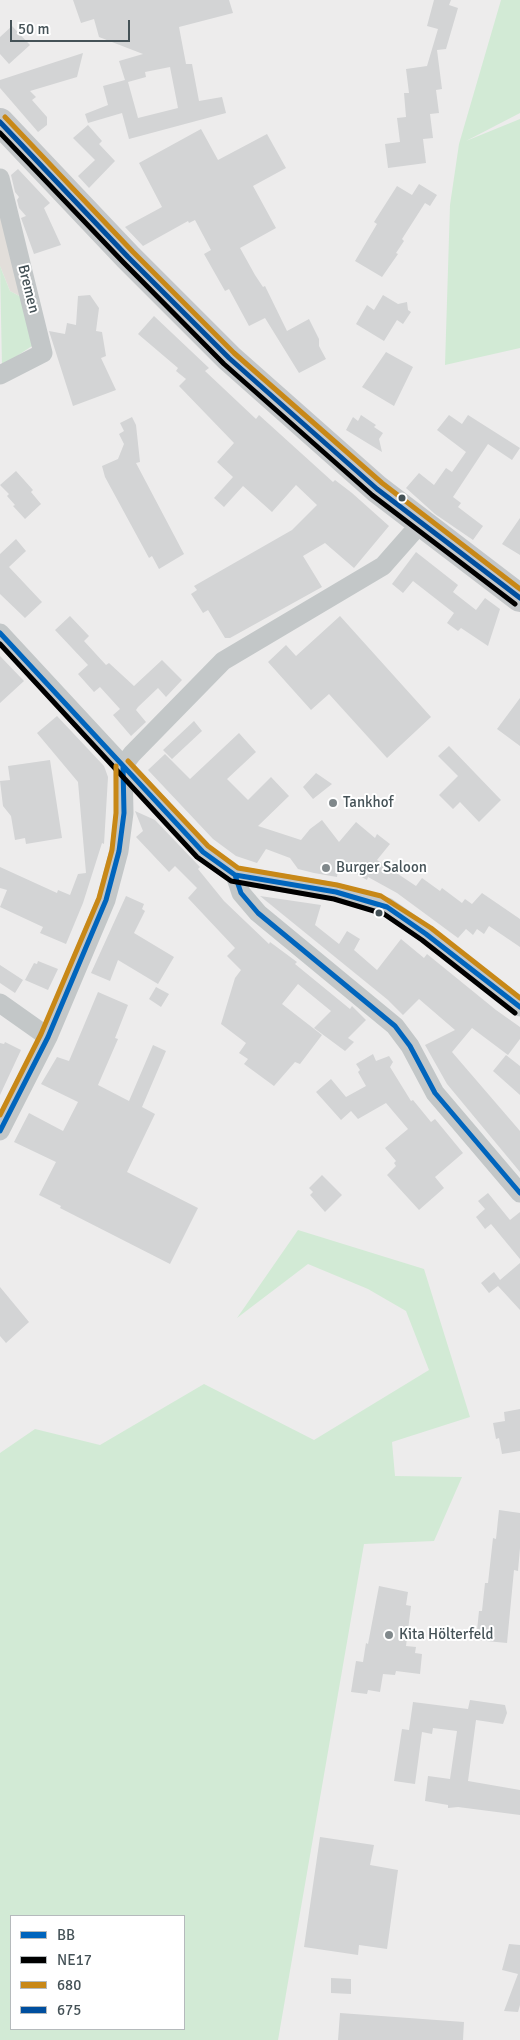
<!DOCTYPE html>
<meta charset="utf-8">
<style>
body{margin:0}
#map{position:relative;width:520px;height:2040px;overflow:hidden;background:#edecec;font-family:Signika,sans-serif}
canvas{display:block}
.legend{position:absolute;left:10px;top:1915px;width:175px;height:115px;box-sizing:border-box;background:#fff;border:1px solid #b5babc;margin:0;padding:6px 9px;list-style:none;font-size:15px;color:#455257}
.legend li{display:flex;align-items:center;gap:10px;height:25px}
.legend b{width:25px;border:1px solid #b5babc}
.scale{position:absolute;left:10px;top:20px;width:120px;height:22px;box-sizing:border-box;border:2px solid #455257;border-top:0;padding-left:6px;font-size:15px;line-height:18px;white-space:nowrap;color:#455257;-webkit-text-stroke:4px #fff;paint-order:stroke}
</style>
<div id="map">
<canvas width="520" height="2040"></canvas>
<ul class="legend">
<li><b style="height:6px;background:#0065bd"></b>BB</li>
<li><b style="height:6px;background:#000"></b>NE17</li>
<li><b style="height:6px;background:#c88817"></b>680</li>
<li><b style="height:6px;background:#004f9f"></b>675</li>
</ul>
<div class="scale">50 m</div>
</div>
<script>
const context = document.querySelector('canvas').getContext('2d');
context.lineJoin = 'round';
function fill(path, color) {
  context.fillStyle = color;
  context.fill(path, 'evenodd');
}
function poly(rows) {
  const path = new Path2D();
  for (const r of rows) {
    path.moveTo(r[0], r[1]);
    for (let i = 2; i < r.length; i += 2) path.lineTo(r[i], r[i + 1]);
  }
  return path;
}
function strokePath(path, color, width, dash) {
  context.strokeStyle = color;
  context.lineWidth = width;
  context.lineCap = dash ? 'butt' : 'round';
  context.setLineDash(dash || []);
  context.stroke(path);
}
function write(font, color, halo, rows, align = 'center') {
  context.font = font + ' Signika,sans-serif';
  context.lineWidth = 4;
  context.setLineDash([]);
  context.textBaseline = 'middle';
  context.strokeStyle = halo;
  context.fillStyle = color;
  for (const [text, x, y, turn = 0] of rows) {
    context.save();
    context.translate(x, y);
    context.rotate((+turn || 0) * Math.PI / 180);
    context.textAlign = isNaN(turn) ? turn : align;
    if (halo) context.strokeText(text, 0, 0);
    context.fillText(text, 0, 0);
    context.restore();
  }
}
fill(poly([
 [0,208,23,298,10,291,0,266]
]), '#e2deda');
fill(poly([
 [501,0,520,0,520,113,466,141,520,119,520,348,445,365,450,205,459,144],
 [0,266,10,291,23,298,32,346,2,366],
 [298,1230,424,1269,470,1417,392,1442,395,1476,462,1477,434,1541,364,1544,278,2040,0,2040,0,1453,35,1429,100,1445,204,1384,314,1440,429,1370,406,1311,368,1289,308,1264,237,1318],
 [11,1916,184,1916,184,2029,11,2029]
]), '#d2ead5');
fill(poly([
 [73,0,229,0,233,13,179,27,186,64,192,64,199,101,222,97,226,113,129,139,122,113,88,123,85,114,108,105,103,86,125,80,119,61,143,54,99,37,94,19,81,23],
 [170,67,178,108,138,118,128,82,146,77,145,72],
 [434,0,451,0,449,5,458,8,446,49,437,50,442,89,436,90,439,113,430,114,433,138,423,139,426,163,388,168,385,144,400,142,397,118,406,117,404,93,409,93,406,69,427,66,438,29,427,26],
 [12,26,30,45,9,64,0,54,0,37],
 [83,53,77,77,30,91,36,97,32,100,47,117,47,125,38,132,0,88,0,80],
 [88,125,102,141,99,144,115,161,89,188,78,176,95,160,73,138],
 [201,129,218,160,267,134,286,168,253,186,276,228,240,248,255,275,263,287,265,286,287,331,309,319,319,339,319,346,326,359,299,373,265,318,249,326,229,289,225,291,204,254,211,250,195,220,189,223,188,221,143,246,125,227,162,207,139,163],
 [18,169,50,203,44,208,61,245,34,254,21,218,26,216,19,208,17,200,19,197,15,192,11,175],
 [419,184,437,195,430,206,425,203,402,239,404,241,396,253,398,254,382,277,355,261,377,224,374,222,397,186,412,195],
 [90,295,99,308,96,331,102,332,106,356,101,358,116,390,73,406,49,331,65,334,67,323,76,325,78,296],
 [383,295,398,304,407,302,408,310,411,312,403,324,397,320,384,341,356,324,367,305,374,310],
 [154,316,209,368,205,371,256,419,259,415,333,482,335,480,352,493,389,526,354,568,325,543,303,556,322,587,230,638,225,638,208,610,203,613,191,594,197,590,194,586,292,530,317,505,296,485,272,512,243,486,224,507,214,498,233,477,217,462,234,443,179,386,186,379,176,371,178,368,138,334],
 [386,352,413,367,394,406,362,387],
 [361,415,376,425,374,427,383,433,379,439,382,452,346,430,353,417,358,421],
 [449,415,462,424,468,415,520,448,512,460,488,444,453,497,461,503,458,507,483,526,473,540,435,514,406,488,419,473,434,485,446,468,452,472,466,452,437,430],
 [132,417,136,425,140,462,136,463,184,554,159,569,152,556,149,558,105,477,102,466,118,459,124,444,119,434,124,431,120,423],
 [16,471,33,490,31,492,41,504,25,519,13,506,15,505,7,496,9,494,0,485],
 [520,518,520,555,502,544],
 [16,539,26,551,9,567,42,602,25,618,0,594,0,554],
 [416,552,458,585,453,592,476,610,485,598,500,609,488,646,461,628,458,631,447,623,454,613,413,581,403,593,392,584],
 [70,616,89,636,84,641,106,665,109,663,134,686,162,660,182,680,166,697,158,688,138,707,136,710,146,722,131,736,113,715,120,709,100,687,94,692,78,674,88,665,55,630],
 [340,616,431,717,387,758,329,694,311,710,268,662,286,645,296,656],
 [0,656,24,681,0,703],
 [520,698,520,746,497,729],
 [57,716,104,766,108,777,104,844,102,843,83,903,66,944,40,933,43,927,0,907,7,890,0,888,0,867,57,893,58,890,70,895,78,874,86,873,78,782,37,733],
 [194,721,202,731,172,759,163,750],
 [239,733,256,752,227,779,248,800,271,777,289,796,258,826,301,840,310,829,322,820,339,842,356,822,375,838,377,834,390,844,377,860,416,886,422,878,440,891,442,888,462,903,465,899,472,904,482,893,520,919,520,947,489,926,484,934,477,929,473,935,466,929,458,938,397,893,368,877,367,880,339,864,337,877,314,873,298,869,290,858,266,849,257,863,236,856,213,839,148,770,165,754,190,779],
 [449,746,501,800,479,822,460,802,453,809,439,795,458,776,438,756],
 [50,760,62,838,26,844,25,838,15,840,11,816,3,806,0,781,10,780,8,766],
 [316,773,332,784,313,799,303,787],
 [135,811,155,820,200,867,198,869,224,901,269,944,270,942,297,962,295,964,350,1009,352,1006,366,1020,348,1038,354,1042,345,1051,314,1028,331,1011,298,984,282,1004,322,1035,300,1064,295,1062,274,1086,244,1064,248,1059,239,1053,246,1043,221,1024,235,978,241,970,227,956,235,948,188,898,197,888,175,866,169,872,136,837,143,831],
 [126,896,144,904,142,909,145,911,134,933,174,957,158,984,118,960,110,981,91,973],
 [260,896,321,905,315,925,339,944,347,931,360,939,354,950,377,970,401,939,424,958,427,954,496,1010,520,1027,520,1039,508,1055,472,1028,452,1052,520,1131,520,1172,447,1084,425,1045,455,1030,419,999,403,1015,388,1000],
 [38,961,58,969,48,990,25,980,34,963,37,964],
 [0,965,23,980,15,993,0,983],
 [156,987,169,994,161,1007,149,999],
 [98,992,128,1005,115,1038,118,1039,98,1085,129,1101,153,1045,166,1051,142,1107,155,1114,127,1172,198,1208,170,1264,60,1208,61,1206,39,1195,56,1162,14,1142,29,1113,63,1131,78,1102,41,1084,57,1057,69,1061],
 [5,1042,21,1050,0,1095,0,1043,4,1044],
 [373,1054,376,1061,389,1056,393,1062,390,1067,411,1101,413,1100,431,1122,435,1119,463,1153,435,1177,444,1188,419,1210,387,1175,396,1166,394,1163,396,1161,385,1148,408,1129,386,1103,358,1119,351,1111,341,1120,316,1092,331,1079,346,1097,366,1086,358,1072,360,1070,356,1064],
 [506,1055,520,1066,520,1095,493,1071],
 [322,1175,342,1195,325,1212,310,1195,313,1192,309,1188],
 [488,1193,510,1220,520,1212,520,1259,491,1224,485,1229,476,1217,485,1209,478,1201],
 [520,1263,520,1310,498,1286,489,1293,481,1283,494,1272,500,1280],
 [0,1287,29,1322,6,1343,0,1336],
 [520,1409,520,1451,502,1454,499,1438,496,1439,493,1423,505,1421,504,1412],
 [499,1510,520,1513,520,1548,518,1571,514,1570,507,1643,476,1640,479,1611,482,1611,485,1583,488,1583,493,1538,496,1539],
 [379,1586,408,1592,406,1605,411,1606,406,1646,416,1647,415,1653,422,1654,420,1674,396,1671,395,1675,383,1674,380,1692,368,1690,367,1694,351,1692,356,1661,363,1662,366,1643,368,1644],
 [470,1700,505,1705,507,1713,503,1724,476,1720,468,1781,520,1790,520,1815,458,1807,448,1808,448,1805,425,1801,428,1776,450,1779,457,1731,433,1728,432,1734,422,1732,415,1784,394,1781,402,1729,409,1730,413,1702,468,1709],
 [320,1837,374,1845,370,1865,398,1870,387,1949,359,1945,358,1955,304,1947],
 [509,1944,520,1945,520,2005,518,2012,504,2011,518,1974,502,1970],
 [331,1978,351,1979,351,1994,331,1993],
 [340,2013,464,2022,463,2040,338,2040]
]), '#d3d4d5');
strokePath(poly([
 [0,178,43,353,0,375],
 [0,633,203,852,235,875,336,892,387,907,426,934,520,1007],
 [123,766,132,754,223,661,383,566,420,524],
 [235,875,241,893,258,913,395,1026,410,1046,435,1093,520,1193],
 [0,1003,48,1037],
 [0,1131,48,1037,106,900,119,851,124,813,123,766]
]), '#c3c7c8', 19);
strokePath(poly([
 [0,122,128,257,229,358,377,489,520,598]
]), '#c4c7c9', 28);
strokePath(poly([
 [0,633,203,852,235,875,336,892,387,907,426,934,520,1007],
 [235,875,241,893,258,913,395,1026,410,1046,435,1093,520,1193],
 [0,1131,48,1037,106,900,119,851,124,813,123,766]
]), '#0065bd', 5);
strokePath(poly([
 [0,133,123,262,224,364,372,495,515,604],
 [0,644,197,857,231,881,334,899,384,914,422,940,515,1013]
]), '#000', 5);
strokePath(poly([
 [5,117,133,252,234,353,382,483,520,589],
 [128,761,208,846,238,868,337,885,381,896,431,928,520,998],
 [0,1115,41,1034,99,898,112,850,116,813,116,766]
]), '#c88817', 5);
strokePath(poly([
 [0,122,128,257,229,358,377,489,520,598]
]), '#004f9f', 5);
for (const [x, y, r, color] of [
 [402,498,4.5,"#455257"],
 [333,803,5,"#80888b"],
 [326,868,5,"#80888b"],
 [379,913,4.5,"#455257"],
 [389,1635,5,"#80888b"]
]) {
  const dot = new Path2D();
  dot.arc(x, y, r, 0, 2 * Math.PI);
  context.fillStyle = color;
  context.fill(dot);
  strokePath(dot, '#fff', 2);
}
write('15px', '#455257', '#fff', [
 ["Bremen",28,289,76]
]);
write('15px', '#455257', '#fff', [
 ["Tankhof",343,803],
 ["Burger Saloon",336,868],
 ["Kita Hölterfeld",399,1635]
], 'left');
</script>
